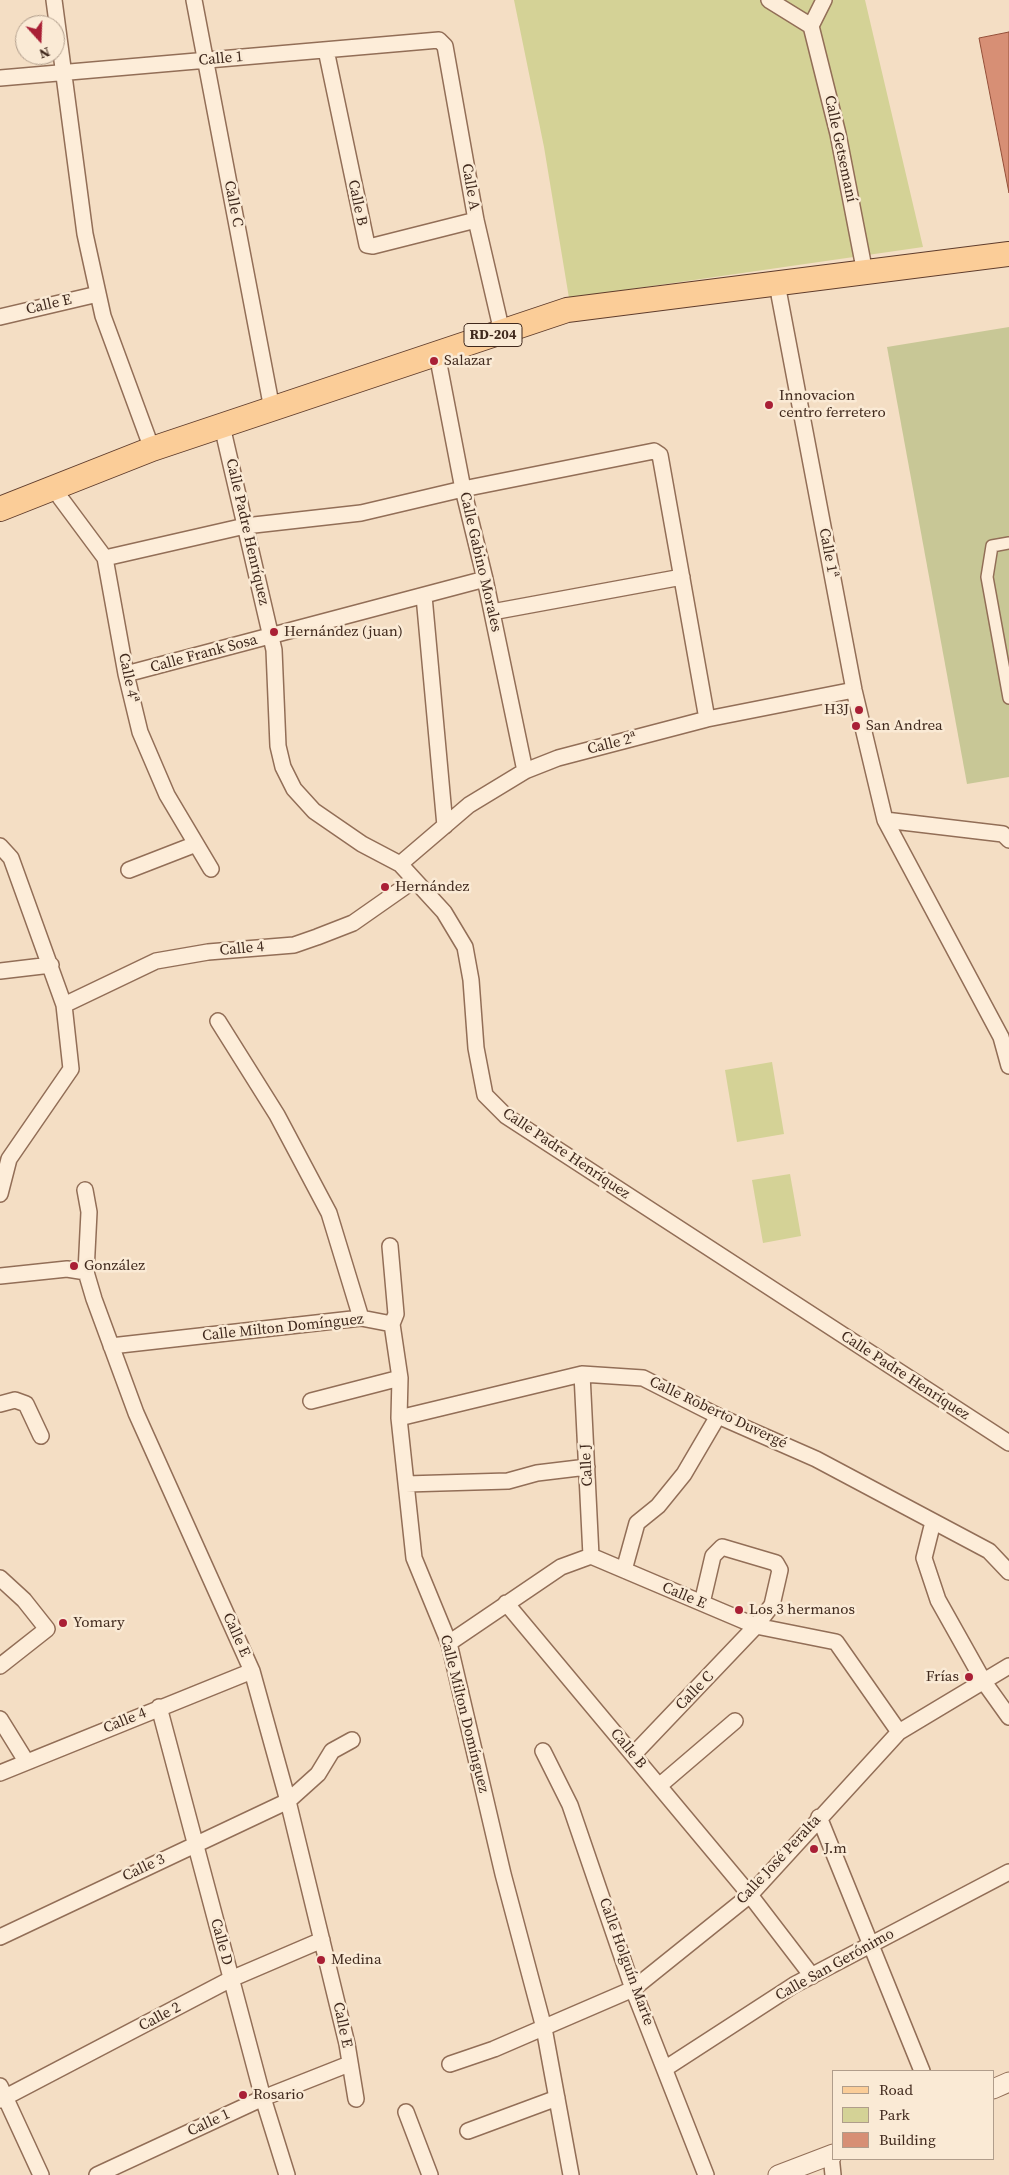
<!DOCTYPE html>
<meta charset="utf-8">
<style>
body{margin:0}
#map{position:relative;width:1009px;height:2175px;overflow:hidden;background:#f4dec4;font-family:"Source Serif 4",serif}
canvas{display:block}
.legend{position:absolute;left:832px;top:2070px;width:162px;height:90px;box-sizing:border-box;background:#faead5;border:1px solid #b09d8b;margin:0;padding:6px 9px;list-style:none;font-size:15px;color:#40291d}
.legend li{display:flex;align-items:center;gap:10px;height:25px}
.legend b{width:25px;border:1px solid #b09d8b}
.north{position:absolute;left:15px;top:15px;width:50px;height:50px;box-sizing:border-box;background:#faead5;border:1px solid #b09d8b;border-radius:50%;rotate:160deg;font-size:14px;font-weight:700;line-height:20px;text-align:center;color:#40291d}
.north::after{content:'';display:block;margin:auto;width:18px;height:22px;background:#a91f35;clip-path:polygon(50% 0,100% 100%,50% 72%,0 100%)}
</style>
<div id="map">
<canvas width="1009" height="2175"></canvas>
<ul class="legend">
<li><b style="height:6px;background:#fbcd98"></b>Road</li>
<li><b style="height:14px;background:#d4d296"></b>Park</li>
<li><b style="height:14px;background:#d78f75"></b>Building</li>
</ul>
<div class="north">N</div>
</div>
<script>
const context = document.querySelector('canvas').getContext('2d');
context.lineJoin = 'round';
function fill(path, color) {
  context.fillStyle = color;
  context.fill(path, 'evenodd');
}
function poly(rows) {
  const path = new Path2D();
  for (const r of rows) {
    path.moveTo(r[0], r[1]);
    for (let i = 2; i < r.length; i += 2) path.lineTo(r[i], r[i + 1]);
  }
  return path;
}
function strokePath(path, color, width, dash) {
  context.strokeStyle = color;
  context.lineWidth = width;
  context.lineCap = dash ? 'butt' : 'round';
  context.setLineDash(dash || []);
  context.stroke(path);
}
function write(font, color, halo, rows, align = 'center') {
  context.font = font + ' "Source Serif 4",serif';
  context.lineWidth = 5;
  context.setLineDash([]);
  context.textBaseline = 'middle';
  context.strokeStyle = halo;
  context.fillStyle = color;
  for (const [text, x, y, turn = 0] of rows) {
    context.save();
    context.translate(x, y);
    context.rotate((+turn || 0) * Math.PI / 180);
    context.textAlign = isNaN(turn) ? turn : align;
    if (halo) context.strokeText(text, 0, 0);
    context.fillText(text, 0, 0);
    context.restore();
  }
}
fill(poly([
 [514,0,865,0,923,247,569,298,544,147],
 [772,1062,784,1134,737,1142,725,1070],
 [790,1174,801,1236,763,1243,752,1180]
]), '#d4d296');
fill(poly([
 [1009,327,1009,777,967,784,887,347]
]), '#c8c796');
const building = poly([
 [1009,32,1009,193,979,38,1009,32]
]);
fill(building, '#d78f75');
strokePath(building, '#94503a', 1);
const pedestrian = poly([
 [1009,543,992,546,987,577,1009,698]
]);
const minor = poly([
 [54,0,85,234,103,316,152,449],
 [194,0,272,409],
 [769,0,811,26],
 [824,0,811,26,838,134,865,273],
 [326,50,367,245,373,246,476,220],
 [0,78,439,40,445,46,476,220,502,332],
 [777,284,854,690,885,820],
 [0,317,98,294],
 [437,354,463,489,485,579,525,771],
 [222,426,274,650,278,746,283,767,294,789,314,811,362,844,400,864,444,912,465,947,471,980,476,1048,485,1095,506,1116,1009,1443],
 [53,488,105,558,126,674,140,732,167,795,211,869],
 [105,558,245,526,361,513,463,489,654,451,660,455,707,719],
 [424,596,445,826],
 [492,612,682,577],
 [126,674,485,579],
 [1009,840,1003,834,885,820,1001,1037,1009,1066],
 [0,846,11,858,64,1005,71,1069,9,1159,0,1194],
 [400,864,469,805,525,771,558,758,707,719,854,690],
 [129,870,196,844],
 [0,971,51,965],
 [64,1005,156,961,208,952,294,945,317,937,353,923,413,881],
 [218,1021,277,1115,329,1213,361,1318],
 [85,1190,89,1212,86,1272],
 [390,1246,396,1314,392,1324],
 [0,1276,67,1269,86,1272,94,1299,136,1413,252,1671,288,1801,347,2044,356,2099],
 [111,1346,361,1318,392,1324,400,1378,399,1418,414,1558,449,1643,503,1874,544,2028,571,2175],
 [582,1374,591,1556],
 [311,1401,400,1378],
 [0,1404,15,1400,26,1404,41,1436],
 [399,1418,582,1374,643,1378,718,1416,816,1459,989,1551,1009,1572],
 [406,1484,508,1481,537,1473,587,1467],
 [933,1522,924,1558,938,1600,984,1682,1009,1717],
 [624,1570,637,1523,658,1506,684,1474,718,1416],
 [0,1578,24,1600,47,1629,0,1666],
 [506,1603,750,1895,812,1976],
 [449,1643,561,1567,591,1556,756,1626,836,1642,899,1732],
 [159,1707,263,2098,287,2175],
 [0,1719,26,1761],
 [543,1751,570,1805,633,1989,706,2175],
 [633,1755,756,1626,772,1605,780,1570,776,1563,722,1547,713,1556,702,1603],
 [0,1773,252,1671],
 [659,1786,735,1721],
 [819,1817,922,2071],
 [0,1937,288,1801,318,1774,332,1751,352,1740],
 [450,2064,494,2049,633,1989,750,1895,899,1732,1009,1666],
 [666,2068,794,1985,1009,1872],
 [0,2086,41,2175],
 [0,2100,231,1979,322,1940],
 [406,2112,430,2175],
 [468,2131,557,2098],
 [831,2155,833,2175],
 [97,2175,263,2098,349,2064]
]);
const tertiary = poly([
 [993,2089,1009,2082],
 [778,2175,833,2154]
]);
const primary = poly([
 [0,509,152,449,567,310,1009,254]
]);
strokePath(pedestrian, '#926e57', 14);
strokePath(minor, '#926e57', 18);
strokePath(tertiary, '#926e57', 21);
strokePath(primary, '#5f3c2c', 26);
strokePath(pedestrian, '#fdedd9', 11);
strokePath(minor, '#fdedd9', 15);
strokePath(tertiary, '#fdedd9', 19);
strokePath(primary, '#fbcd98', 24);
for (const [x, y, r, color] of [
 [434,361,5,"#a91f35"],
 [769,405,5,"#a91f35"],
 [274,632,5,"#a91f35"],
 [859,710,5,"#a91f35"],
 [856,726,5,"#a91f35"],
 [385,887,5,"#a91f35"],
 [74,1266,5,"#a91f35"],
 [739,1610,5,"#a91f35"],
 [63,1623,5,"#a91f35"],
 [969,1677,5,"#a91f35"],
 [814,1849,5,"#a91f35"],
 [321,1960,5,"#a91f35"],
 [243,2095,5,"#a91f35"]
]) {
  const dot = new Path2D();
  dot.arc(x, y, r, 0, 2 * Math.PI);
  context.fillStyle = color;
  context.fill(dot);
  strokePath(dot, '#faead5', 2);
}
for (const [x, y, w] of [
 [493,335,58]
]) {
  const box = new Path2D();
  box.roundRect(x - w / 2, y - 11.5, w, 23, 4);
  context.fillStyle = '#faead5';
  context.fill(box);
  strokePath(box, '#40291d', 1);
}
write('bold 14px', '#40291d', null, [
 ["RD-204",493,335]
]);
write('15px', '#40291d', '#faead5', [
 ["Calle 1",221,59,-5],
 ["Calle Getsemaní",840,149,78],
 ["Calle A",470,187,80],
 ["Calle B",357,203,78],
 ["Calle C",233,204,79],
 ["Calle E",49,305,-13],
 ["Calle Padre Henríquez",247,532,77],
 ["Calle 1ª",828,553,79],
 ["Calle Gabino Morales",480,562,77],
 ["Calle Frank Sosa",204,654,-15],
 ["Calle 4ª",128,678,78],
 ["Calle 2ª",612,744,-14],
 ["Calle 4",242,949,-5],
 ["Calle Padre Henríquez",566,1154,34],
 ["Calle Milton Domínguez",283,1328,-6],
 ["Calle Padre Henríquez",905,1376,33],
 ["Calle Roberto Duvergé",718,1413,25],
 ["Calle J",587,1465,-93],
 ["Calle E",684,1596,23],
 ["Calle E",236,1635,66],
 ["Calle C",695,1691,-46],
 ["Calle Milton Domínguez",464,1714,76],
 ["Calle 4",125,1721,-22],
 ["Calle B",628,1749,50],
 ["Calle José Peralta",779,1860,-47],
 ["Calle 3",144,1868,-25],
 ["Calle D",221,1942,75],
 ["Calle Holguín Marte",626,1962,70],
 ["Calle San Gerónimo",835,1965,-29],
 ["Calle 2",160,2017,-28],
 ["Calle E",342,2025,78],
 ["Calle 1",209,2123,-25]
]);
write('15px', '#40291d', '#faead5', [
 ["Salazar",444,361],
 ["Innovacion",779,396],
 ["centro ferretero",779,413],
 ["Hernández (juan)",284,632],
 ["H3J",849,710,"right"],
 ["San Andrea",866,726],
 ["Hernández",395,887],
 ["González",84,1266],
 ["Los 3 hermanos",749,1610],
 ["Yomary",73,1623],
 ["Frías",959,1677,"right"],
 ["J.m",824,1849],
 ["Medina",331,1960],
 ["Rosario",253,2095]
], 'left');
</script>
